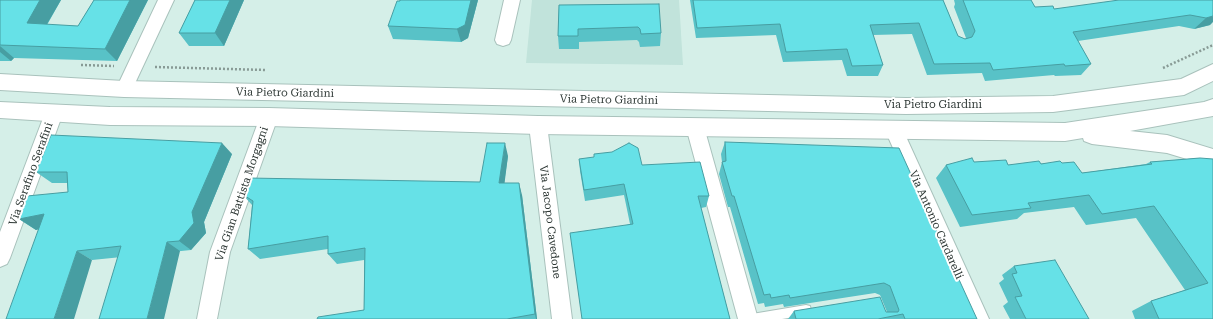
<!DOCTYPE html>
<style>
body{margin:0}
canvas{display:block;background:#d5efe8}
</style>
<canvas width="1213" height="319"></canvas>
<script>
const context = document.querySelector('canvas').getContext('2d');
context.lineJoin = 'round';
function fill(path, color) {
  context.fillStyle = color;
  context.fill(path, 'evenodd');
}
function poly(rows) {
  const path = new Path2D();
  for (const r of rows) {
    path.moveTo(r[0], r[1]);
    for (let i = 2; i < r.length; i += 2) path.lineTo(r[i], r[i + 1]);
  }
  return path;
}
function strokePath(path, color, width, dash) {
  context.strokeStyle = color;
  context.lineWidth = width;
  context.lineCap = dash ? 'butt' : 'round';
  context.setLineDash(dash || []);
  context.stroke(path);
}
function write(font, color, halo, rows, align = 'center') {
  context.font = font + ' "Roboto Serif",serif';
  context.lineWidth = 4;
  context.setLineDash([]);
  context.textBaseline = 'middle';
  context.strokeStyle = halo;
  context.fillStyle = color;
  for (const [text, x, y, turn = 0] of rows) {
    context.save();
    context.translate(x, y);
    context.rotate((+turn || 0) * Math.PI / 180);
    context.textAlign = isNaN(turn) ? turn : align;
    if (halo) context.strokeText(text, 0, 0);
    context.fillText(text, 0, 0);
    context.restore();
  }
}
fill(poly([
 [532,0,679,0,683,65,526,63]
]), '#c1e3db');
const service = poly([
 [806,305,810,306,811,310,810,314,806,315,782,319,747,319,748,315,752,314,806,305]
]);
const minor = poly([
 [158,0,174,0,130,94,124,96,118,94,116,89,158,0],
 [504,0,520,0,511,40,509,44,503,46,497,44,495,40,504,0],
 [54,106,60,108,63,113,10,258,7,264,0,267,0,232,45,113,48,108,54,106],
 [269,110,275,112,278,117,230,252,217,319,197,319,210,252,260,117,263,112,269,110],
 [538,118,544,120,547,125,572,319,552,319,529,125,532,120,538,118],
 [695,120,701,122,704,127,758,319,738,319,686,127,689,122,695,120],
 [894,123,900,125,903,130,989,319,969,319,885,130,888,125,894,123]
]);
const tertiary = poly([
 [1213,64,1213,81,1184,95,1053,112,906,114,124,97,0,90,0,74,124,81,906,98,1053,96,1181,79,1213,64],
 [1213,99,1213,116,1130,131,1167,135,1213,149,1213,167,1167,153,1092,144,1084,141,1083,138,1065,141,538,134,269,126,110,125,0,118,0,102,110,107,269,108,538,116,1065,123,1204,102,1213,99]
]);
strokePath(service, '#a9c2bc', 2);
strokePath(minor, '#a9c2bc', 2);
strokePath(tertiary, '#a9c2bc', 2);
strokePath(poly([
 [81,65,114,66],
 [155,67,266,70],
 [1163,68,1213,45]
]), '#889a95', 2.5, [2, 2]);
fill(service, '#fff');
fill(minor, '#fff');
fill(tertiary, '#fff');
fill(poly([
 [0,0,61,0,47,25,78,26,94,0,148,0,117,61,14,58,11,61,0,61],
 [195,0,244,0,224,46,189,46,179,33],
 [478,0,468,38,461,42,393,39,388,26],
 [690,0,943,0,958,36,965,39,966,38,954,7,955,4,954,0,1031,0,1035,7,1054,9,1213,0,1210,25,1194,29,1179,26,1078,41,1091,64,1081,75,1055,76,1054,75,985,81,982,73,927,75,912,34,873,35,883,65,878,76,847,76,842,60,783,62,776,35,696,38],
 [559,5,661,33,660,46,640,47,639,42,637,40,579,42,579,49,559,49,558,36],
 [725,142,977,319,788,319,794,311,887,312,880,295,875,293,784,307,783,304,765,307,764,303,758,304,730,207,728,207,719,174,722,162,721,154],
 [232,154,204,222,206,233,191,250,92,260,38,229,36,230,19,219,68,192,67,183,52,183,36,172],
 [508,156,504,183,522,195,537,319,317,319,364,310,364,260,337,264,328,254,328,249,260,259,248,249,252,205,242,194,480,182],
 [1200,158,1213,319,1135,319,1132,311,1151,301,1185,290,1136,218,1086,225,1074,207,1024,213,1017,219,960,227,936,178,946,165,974,162,1008,165,1062,163,1082,173,1146,164,1150,162],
 [579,159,642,165,709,196,706,207,701,208,730,319,582,319,572,243,630,224,624,195,585,201,580,171],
 [1014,266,1089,319,1010,319,1003,306,1008,302,999,283,1004,279,1002,275]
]), '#58c2c7');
fill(poly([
 [40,0,61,0,40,36,27,23],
 [130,0,148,0,117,61,105,49],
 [230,0,244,0,224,46,215,33],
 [471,0,478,0,468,38,461,42,457,29],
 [1213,16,1213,22,1210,25,1194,29,1206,18],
 [0,46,14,58,11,61,0,52],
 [222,143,232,154,204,222,206,233,191,250,179,241,192,212],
 [505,143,508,156,503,195,499,183],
 [519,183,522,195,537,319,536,319,535,314],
 [44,214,60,224,36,230,19,219],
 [167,242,180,251,164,319,147,319],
 [77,251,92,260,74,319,54,319]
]), '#479ea2');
const building = poly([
 [0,0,40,0,27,23,78,26,94,0,130,0,105,49,0,45,0,0],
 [195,0,230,0,215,33,179,33,195,0],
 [400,0,471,0,465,25,457,29,388,26,397,1,400,1,400,0],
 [693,0,943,0,958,36,965,39,972,37,975,31,963,0,1031,0,1035,7,1053,6,1054,9,1119,0,1213,0,1213,16,1206,18,1190,15,1073,32,1091,64,1065,66,1064,64,993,70,990,63,934,64,919,23,870,25,883,65,852,66,847,49,786,52,780,24,697,28,693,0],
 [659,4,661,33,641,34,640,29,638,27,578,29,578,36,558,36,559,5,659,4],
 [51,135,222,143,192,212,194,223,179,241,167,242,147,319,99,319,121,246,77,251,54,319,6,319,44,214,19,219,27,196,68,192,67,172,36,172,51,135],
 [725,142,899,148,977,319,905,319,903,314,878,319,796,319,794,311,880,297,886,312,898,312,899,310,890,286,884,283,790,298,789,295,771,298,770,294,764,295,734,196,732,196,722,162,726,161,725,142],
 [487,143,505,143,499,183,519,183,535,314,507,319,317,319,318,317,364,310,365,248,328,254,328,236,248,249,253,201,242,194,248,178,480,182,487,143],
 [629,143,638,148,642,165,700,162,709,196,698,196,730,319,582,319,570,233,633,224,624,184,584,190,579,159,594,157,594,154,612,152,629,143],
 [972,158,974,162,1006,160,1008,165,1039,161,1041,164,1060,161,1062,163,1074,162,1082,173,1152,164,1150,162,1200,158,1213,159,1213,319,1159,319,1151,301,1208,283,1154,206,1102,214,1089,195,1028,203,1031,208,972,215,946,165,972,158],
 [1055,260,1089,319,1026,319,1015,297,1022,296,1012,274,1017,273,1014,266,1055,260]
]);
fill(building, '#66e1e7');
strokePath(building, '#479ea2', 1);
write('11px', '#2d3734', '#fff', [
 ["Via Pietro Giardini",285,93,1],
 ["Via Pietro Giardini",609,100,1],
 ["Via Pietro Giardini",933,105],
 ["Via Serafino Serafini",31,174,-70],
 ["Via Gian Battista Morgagni",242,194,-71],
 ["Via Jacopo Cavedone",550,222,83],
 ["Via Antonio Cardarelli",936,225,66]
]);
</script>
